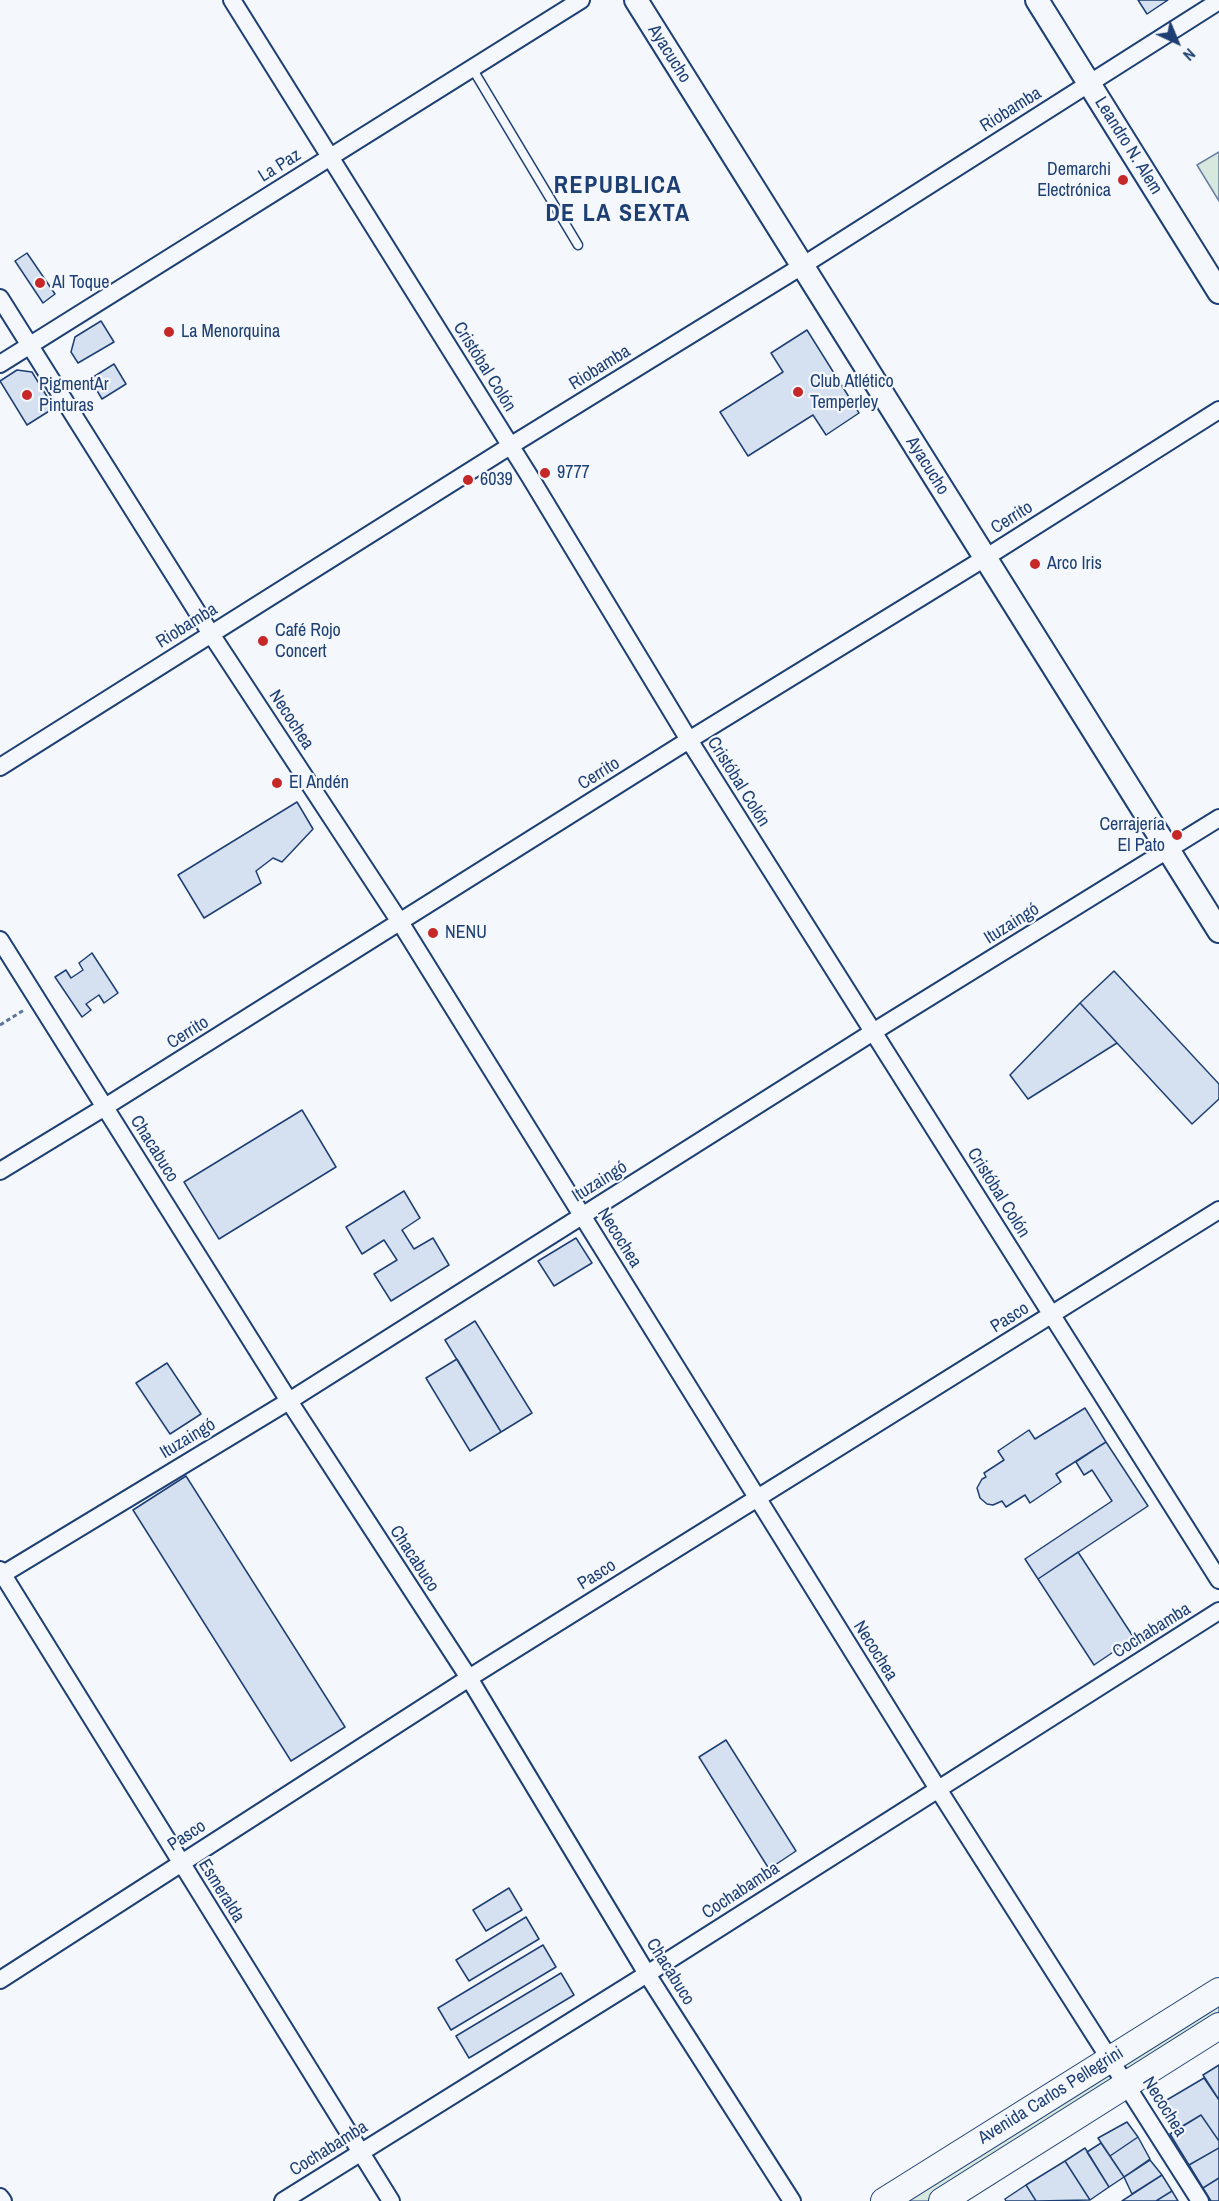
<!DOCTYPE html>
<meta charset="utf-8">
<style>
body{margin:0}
#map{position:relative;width:1219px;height:2201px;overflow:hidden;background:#f4f7fb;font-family:"Archivo Narrow",sans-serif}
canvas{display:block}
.north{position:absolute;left:1147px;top:12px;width:60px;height:60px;-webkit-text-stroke:4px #f4f7fb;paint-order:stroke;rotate:136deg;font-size:16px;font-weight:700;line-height:24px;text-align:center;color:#1d3f73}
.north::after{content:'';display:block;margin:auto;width:21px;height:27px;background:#1d3f73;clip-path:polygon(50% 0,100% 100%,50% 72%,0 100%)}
</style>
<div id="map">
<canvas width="1219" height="2201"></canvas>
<div class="north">N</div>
</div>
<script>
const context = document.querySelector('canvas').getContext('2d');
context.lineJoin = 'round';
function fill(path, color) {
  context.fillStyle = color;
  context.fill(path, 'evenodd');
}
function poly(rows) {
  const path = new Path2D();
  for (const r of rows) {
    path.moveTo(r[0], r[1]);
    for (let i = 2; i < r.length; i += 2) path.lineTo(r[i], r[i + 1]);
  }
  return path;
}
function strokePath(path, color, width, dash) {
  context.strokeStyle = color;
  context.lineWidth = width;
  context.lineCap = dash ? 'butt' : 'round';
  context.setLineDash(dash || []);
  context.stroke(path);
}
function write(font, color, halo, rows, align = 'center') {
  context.font = font + ' "Archivo Narrow",sans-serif';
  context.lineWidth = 4.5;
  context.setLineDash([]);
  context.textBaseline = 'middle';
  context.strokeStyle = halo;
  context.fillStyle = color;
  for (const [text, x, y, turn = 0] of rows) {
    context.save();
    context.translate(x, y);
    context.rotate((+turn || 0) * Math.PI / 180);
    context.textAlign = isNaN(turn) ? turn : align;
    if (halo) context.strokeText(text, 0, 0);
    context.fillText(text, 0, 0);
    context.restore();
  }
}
const green = poly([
 [1219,152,1219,201,1197,165,1219,152],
 [1219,1991,1219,2026,942,2201,884,2201,1219,1991]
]);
fill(green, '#d7e8df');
strokePath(green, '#687fa3', 1.5);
const building = poly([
 [1138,0,1168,0,1147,14,1138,0],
 [27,253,55,294,43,303,15,261,27,253],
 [101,321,114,342,78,363,71,352,75,337,101,321],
 [807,330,859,413,826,435,813,415,748,456,720,412,783,372,771,353,807,330],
 [114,364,126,384,102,399,90,379,114,364],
 [17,370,32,372,54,408,27,425,0,381,17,370],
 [297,802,313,829,282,862,273,858,256,871,261,883,204,918,178,875,297,802],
 [92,953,118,993,104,1003,99,995,86,1004,91,1010,82,1017,55,977,66,970,71,978,83,970,79,963,92,953],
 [1114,971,1219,1084,1219,1099,1192,1124,1080,1003,1114,971],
 [1080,1003,1117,1043,1028,1099,1010,1075,1080,1003],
 [302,1110,336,1167,219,1239,184,1182,302,1110],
 [404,1191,420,1218,402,1230,414,1249,433,1238,449,1265,391,1301,374,1274,397,1260,384,1240,362,1254,346,1227,404,1191],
 [576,1238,592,1263,554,1286,538,1261,576,1238],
 [475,1321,532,1413,501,1432,445,1340,475,1321],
 [457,1359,501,1432,470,1451,426,1378,457,1359],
 [167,1363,201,1414,170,1434,136,1383,167,1363],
 [1085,1408,1106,1442,1056,1474,1061,1482,1030,1503,1025,1495,1006,1507,1002,1501,993,1505,987,1504,980,1498,977,1488,982,1479,986,1477,984,1473,1004,1460,998,1451,1029,1430,1035,1439,1085,1408],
 [1106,1442,1148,1506,1038,1579,1025,1559,1112,1501,1092,1470,1084,1475,1076,1462,1106,1442],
 [186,1476,345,1727,291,1761,133,1510,186,1476],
 [1078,1552,1134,1638,1094,1665,1038,1579,1078,1552],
 [726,1740,796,1851,769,1869,699,1757,726,1740],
 [509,1888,522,1910,486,1931,473,1910,509,1888],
 [526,1917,539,1939,469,1981,456,1960,526,1917],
 [543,1945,556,1967,451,2030,438,2008,543,1945],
 [561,1973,574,1995,469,2058,456,2036,561,1973],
 [1219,2065,1219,2100,1203,2075,1219,2065],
 [1204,2078,1219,2100,1219,2141,1201,2115,1176,2130,1160,2104,1204,2078],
 [1201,2115,1219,2141,1219,2148,1189,2165,1170,2134,1201,2115],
 [1127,2122,1138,2137,1110,2156,1098,2138,1127,2122],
 [1138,2137,1150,2159,1124,2177,1110,2156,1138,2137],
 [1101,2143,1124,2177,1109,2187,1087,2152,1101,2143],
 [1085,2148,1109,2187,1090,2200,1065,2161,1085,2148],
 [1219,2148,1219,2178,1203,2188,1189,2165,1219,2148],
 [1150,2160,1162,2175,1132,2194,1124,2177,1150,2160],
 [1065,2161,1090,2200,1036,2201,1026,2185,1065,2161],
 [1162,2175,1172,2191,1156,2201,1122,2201,1162,2175],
 [1219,2178,1219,2201,1211,2201,1203,2188,1219,2178],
 [1026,2185,1036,2201,1006,2201,1005,2199,1026,2185],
 [1172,2191,1178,2201,1156,2201,1172,2191]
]);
fill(building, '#d5e0f0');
strokePath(building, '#1d3f73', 1.5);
const lane = poly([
 [472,68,578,245]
]);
const street = poly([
 [232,0,530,477,689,740,1219,1580],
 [0,298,211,634,400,922,938,1789,1200,2201],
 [0,364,581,0],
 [0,767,510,446,802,266,1219,1],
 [0,940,289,1401,469,1678,647,1974,792,2201],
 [0,1171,105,1107,689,740,985,558,1219,410],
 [0,1570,391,2201],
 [0,1576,289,1401,873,1032,1219,818],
 [0,1980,469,1678,1219,1210],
 [0,2197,3,2201],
 [283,2201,647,1974,1219,1611]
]);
const secondary = poly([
 [636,0,1219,931],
 [1037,0,1219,292]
]);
const primary = poly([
 [884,2201,1219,1991],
 [942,2201,1219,2026]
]);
strokePath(lane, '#1d3f73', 11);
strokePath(street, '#1d3f73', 20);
strokePath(secondary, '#1d3f73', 26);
strokePath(primary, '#1d3f73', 28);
strokePath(poly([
 [0,1025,24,1010]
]), '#5e769c', 3, [4.5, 3]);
strokePath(lane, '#f4f7fb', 8);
strokePath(street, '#f4f7fb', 16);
strokePath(secondary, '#f4f7fb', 22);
strokePath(primary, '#f4f7fb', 26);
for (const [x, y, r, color] of [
 [1123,180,6,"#c62828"],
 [40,283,6,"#c62828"],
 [169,332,6,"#c62828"],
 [798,392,6,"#c62828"],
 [27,395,6,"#c62828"],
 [545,473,6,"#c62828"],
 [468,480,6,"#c62828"],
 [1035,564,6,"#c62828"],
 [263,641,6,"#c62828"],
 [277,783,6,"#c62828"],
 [1177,835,6,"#c62828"],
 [433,933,6,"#c62828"]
]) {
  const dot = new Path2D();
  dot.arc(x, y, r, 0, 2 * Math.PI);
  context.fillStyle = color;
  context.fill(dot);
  strokePath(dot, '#f4f7fb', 2);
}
write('18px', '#1d3f73', '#f4f7fb', [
 ["Ayacucho",669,54,58],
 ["Riobamba",1011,110,-32],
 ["Leandro N. Alem",1128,146,58],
 ["La Paz",280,166,-32],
 ["Cristóbal Colón",484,367,58],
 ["Riobamba",600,368,-32],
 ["Ayacucho",927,466,58],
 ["Cerrito",1012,518,-32],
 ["Riobamba",187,626,-32],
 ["Necochea",291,720,57],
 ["Cerrito",599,774,-32],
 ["Cristóbal Colón",738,782,58],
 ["Ituzaingó",1012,924,-32],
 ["Cerrito",188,1033,-32],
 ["Chacabuco",154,1149,58],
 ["Ituzaingó",600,1182,-32],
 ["Cristóbal Colón",998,1193,58],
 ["Necochea",619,1238,58],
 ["Pasco",1010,1318,-32],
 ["Ituzaingó",188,1439,-31],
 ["Chacabuco",414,1559,57],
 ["Pasco",597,1575,-32],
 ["Cochabamba",1152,1631,-32],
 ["Necochea",875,1651,58],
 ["Pasco",187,1836,-33],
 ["Esmeralda",221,1891,58],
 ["Cochabamba",741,1891,-33],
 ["Chacabuco",670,1972,58],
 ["Avenida Carlos Pellegrini",1051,2096,-32],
 ["Necochea",1164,2107,58],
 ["Cochabamba",329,2149,-32]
]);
write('18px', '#1d3f73', '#f4f7fb', [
 ["Demarchi",1111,170,"right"],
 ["Electrónica",1111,191,"right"],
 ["Al Toque",52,283],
 ["La Menorquina",181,332],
 ["Club Atlético",810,382],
 ["Temperley",810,403],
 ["PigmentAr",39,385],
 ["Pinturas",39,406],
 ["9777",557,473],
 ["6039",480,480],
 ["Arco Iris",1047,564],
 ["Café Rojo",275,631],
 ["Concert",275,652],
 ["El Andén",289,783],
 ["Cerrajería",1165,825,"right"],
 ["El Pato",1165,846,"right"],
 ["NENU",445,933]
], 'left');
context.letterSpacing = '1.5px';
write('bold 24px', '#1d3f73', '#f4f7fb', [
 ["REPUBLICA",618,187],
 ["DE LA SEXTA",618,215]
]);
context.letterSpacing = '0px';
</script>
